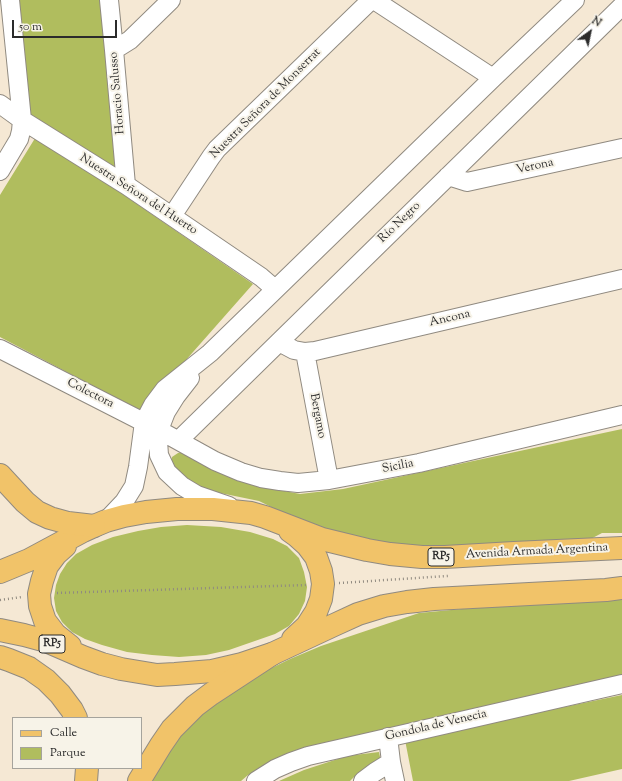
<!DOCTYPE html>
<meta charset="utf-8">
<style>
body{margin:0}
#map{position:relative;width:622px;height:781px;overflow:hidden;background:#f5e8d4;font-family:"Sorts Mill Goudy",serif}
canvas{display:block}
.legend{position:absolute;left:12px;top:717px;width:130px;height:52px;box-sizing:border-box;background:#f7f3e8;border:1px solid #a5a39c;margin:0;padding:5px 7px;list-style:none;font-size:12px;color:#2b2b2b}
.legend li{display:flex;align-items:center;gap:8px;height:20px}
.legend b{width:20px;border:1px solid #a5a39c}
.north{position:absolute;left:570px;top:12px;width:40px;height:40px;-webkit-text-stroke:3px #f7f3e8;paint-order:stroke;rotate:33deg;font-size:11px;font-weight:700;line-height:16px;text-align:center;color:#2b2b2b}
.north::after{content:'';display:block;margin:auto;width:14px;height:18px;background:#2b2b2b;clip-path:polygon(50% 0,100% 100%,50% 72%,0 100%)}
.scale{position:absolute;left:12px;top:20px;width:105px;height:18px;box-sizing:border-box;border:2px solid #2b2b2b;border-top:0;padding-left:5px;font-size:12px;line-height:14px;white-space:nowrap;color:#2b2b2b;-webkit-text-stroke:3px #f7f3e8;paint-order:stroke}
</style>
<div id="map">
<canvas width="622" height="781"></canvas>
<ul class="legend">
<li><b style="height:5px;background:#f1c369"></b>Calle</li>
<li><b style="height:11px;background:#b0bd5e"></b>Parque</li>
</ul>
<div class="north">N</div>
<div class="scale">50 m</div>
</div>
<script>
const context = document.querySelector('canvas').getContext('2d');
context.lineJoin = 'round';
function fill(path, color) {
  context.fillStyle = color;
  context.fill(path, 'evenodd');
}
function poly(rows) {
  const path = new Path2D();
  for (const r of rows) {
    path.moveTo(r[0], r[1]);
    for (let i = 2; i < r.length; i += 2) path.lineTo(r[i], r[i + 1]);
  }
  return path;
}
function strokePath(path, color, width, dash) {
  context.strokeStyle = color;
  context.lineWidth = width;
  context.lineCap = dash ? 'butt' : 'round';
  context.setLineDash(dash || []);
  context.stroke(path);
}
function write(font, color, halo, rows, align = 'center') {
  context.font = font + ' "Sorts Mill Goudy",serif';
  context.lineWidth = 4;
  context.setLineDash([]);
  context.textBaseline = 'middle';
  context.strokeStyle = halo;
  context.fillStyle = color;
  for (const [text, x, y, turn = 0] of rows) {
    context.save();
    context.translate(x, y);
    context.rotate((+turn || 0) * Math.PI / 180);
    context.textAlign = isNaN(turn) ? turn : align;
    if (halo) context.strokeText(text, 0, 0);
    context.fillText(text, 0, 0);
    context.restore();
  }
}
fill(poly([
 [18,0,103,0,116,168,112,168,31,116,28,112],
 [37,135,253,284,141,411,0,337,0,195],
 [622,429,622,533,602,533,583,543,404,547,353,538,308,525,259,501,196,488,181,476,171,462,172,457,178,453,186,452,259,486,300,494,343,489],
 [187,525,221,527,250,532,273,539,287,546,299,558,304,572,307,587,305,601,299,614,289,626,275,634,229,650,206,655,179,657,152,655,127,652,102,645,85,639,72,632,62,622,56,611,54,598,56,585,60,574,67,563,76,554,92,545,113,537,138,531,161,527],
 [622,594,622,680,296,752,248,775,241,781,150,781,177,736,208,704,247,680,290,659,321,646,419,613],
 [622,695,622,769,569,781,413,781,405,740],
 [379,752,381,762,358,773,350,781,279,781,304,770,347,756]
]), '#b0bd5e');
const minor = poly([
 [109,0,114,50,126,185],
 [374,0,493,78],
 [114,50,130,40,171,0],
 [0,104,22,120,126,185,261,277,275,289],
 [0,171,19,139,21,131,22,120,10,0],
 [448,176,467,182,622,148],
 [172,216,211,157,217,149,371,0],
 [279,342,294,350,305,352,315,351,622,279],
 [0,349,159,430,215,461,241,472,261,478,280,481,298,483,329,480,419,463,622,415],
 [305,352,329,480],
 [190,378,176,396,166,412,159,430,158,441,159,455,167,472,182,486,197,495,229,506],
 [179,440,279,342,622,6],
 [106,521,124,502,134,486,138,467,144,422,153,405,165,389,210,353,493,78,575,0],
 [388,737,391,762,395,781],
 [256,781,275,769,291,762,308,756,622,684],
 [363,781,375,772,391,762]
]);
const major = poly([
 [290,531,297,536,307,545,316,557,321,571,323,584,321,599,316,612,307,626,293,639],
 [65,546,56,554,47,566,42,581,39,594,40,606,45,621,55,634,70,646],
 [0,572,29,560,83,531,94,526,106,521,124,516,146,512,177,509,213,509,251,513,265,517,322,539,367,550,390,554,422,557,445,557,514,553,622,548],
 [0,630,24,635,46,641,83,657,102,664,121,669,157,675,175,674,212,671,242,664,272,654,334,625,358,614,384,606,407,602,434,599,606,590,622,588]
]);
const highway = poly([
 [0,475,25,502,37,512,50,518,68,523,94,526],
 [0,657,9,660,29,668,46,680,60,694,72,710,76,718],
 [86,781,87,768],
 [139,781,161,745,172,729,195,706,211,694,272,654]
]);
strokePath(minor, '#908a80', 20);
strokePath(major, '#908a80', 24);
strokePath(highway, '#908a80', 24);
strokePath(poly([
 [339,583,448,576],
 [57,593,306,585],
 [0,600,22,597]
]), '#908a80', 2.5, [1, 3]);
strokePath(minor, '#fff', 18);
strokePath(major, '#f1c369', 22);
strokePath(highway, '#f1c369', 22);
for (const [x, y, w] of [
 [441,557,26],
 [52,644,26]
]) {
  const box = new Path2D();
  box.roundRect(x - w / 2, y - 9, w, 18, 3);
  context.fillStyle = '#f7f3e8';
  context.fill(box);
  strokePath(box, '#2b2b2b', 1);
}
write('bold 11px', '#2b2b2b', null, [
 ["RP5",441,557],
 ["RP5",52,644]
]);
write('12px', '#2b2b2b', '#f7f3e8', [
 ["Horacio Salusso",118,93,-95],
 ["Nuestra Señora de Monserrat",266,104,-45],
 ["Verona",535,167,-12],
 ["Nuestra Señora del Huerto",138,195,33],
 ["Río Negro",400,223,-44],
 ["Ancona",450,319,-13],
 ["Colectora",90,394,27],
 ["Bergamo",317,416,79],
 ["Sicilia",398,467,-11],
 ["Avenida Armada Argentina",537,552,-3],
 ["Gondola de Venecia",436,726,-13]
]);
</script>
